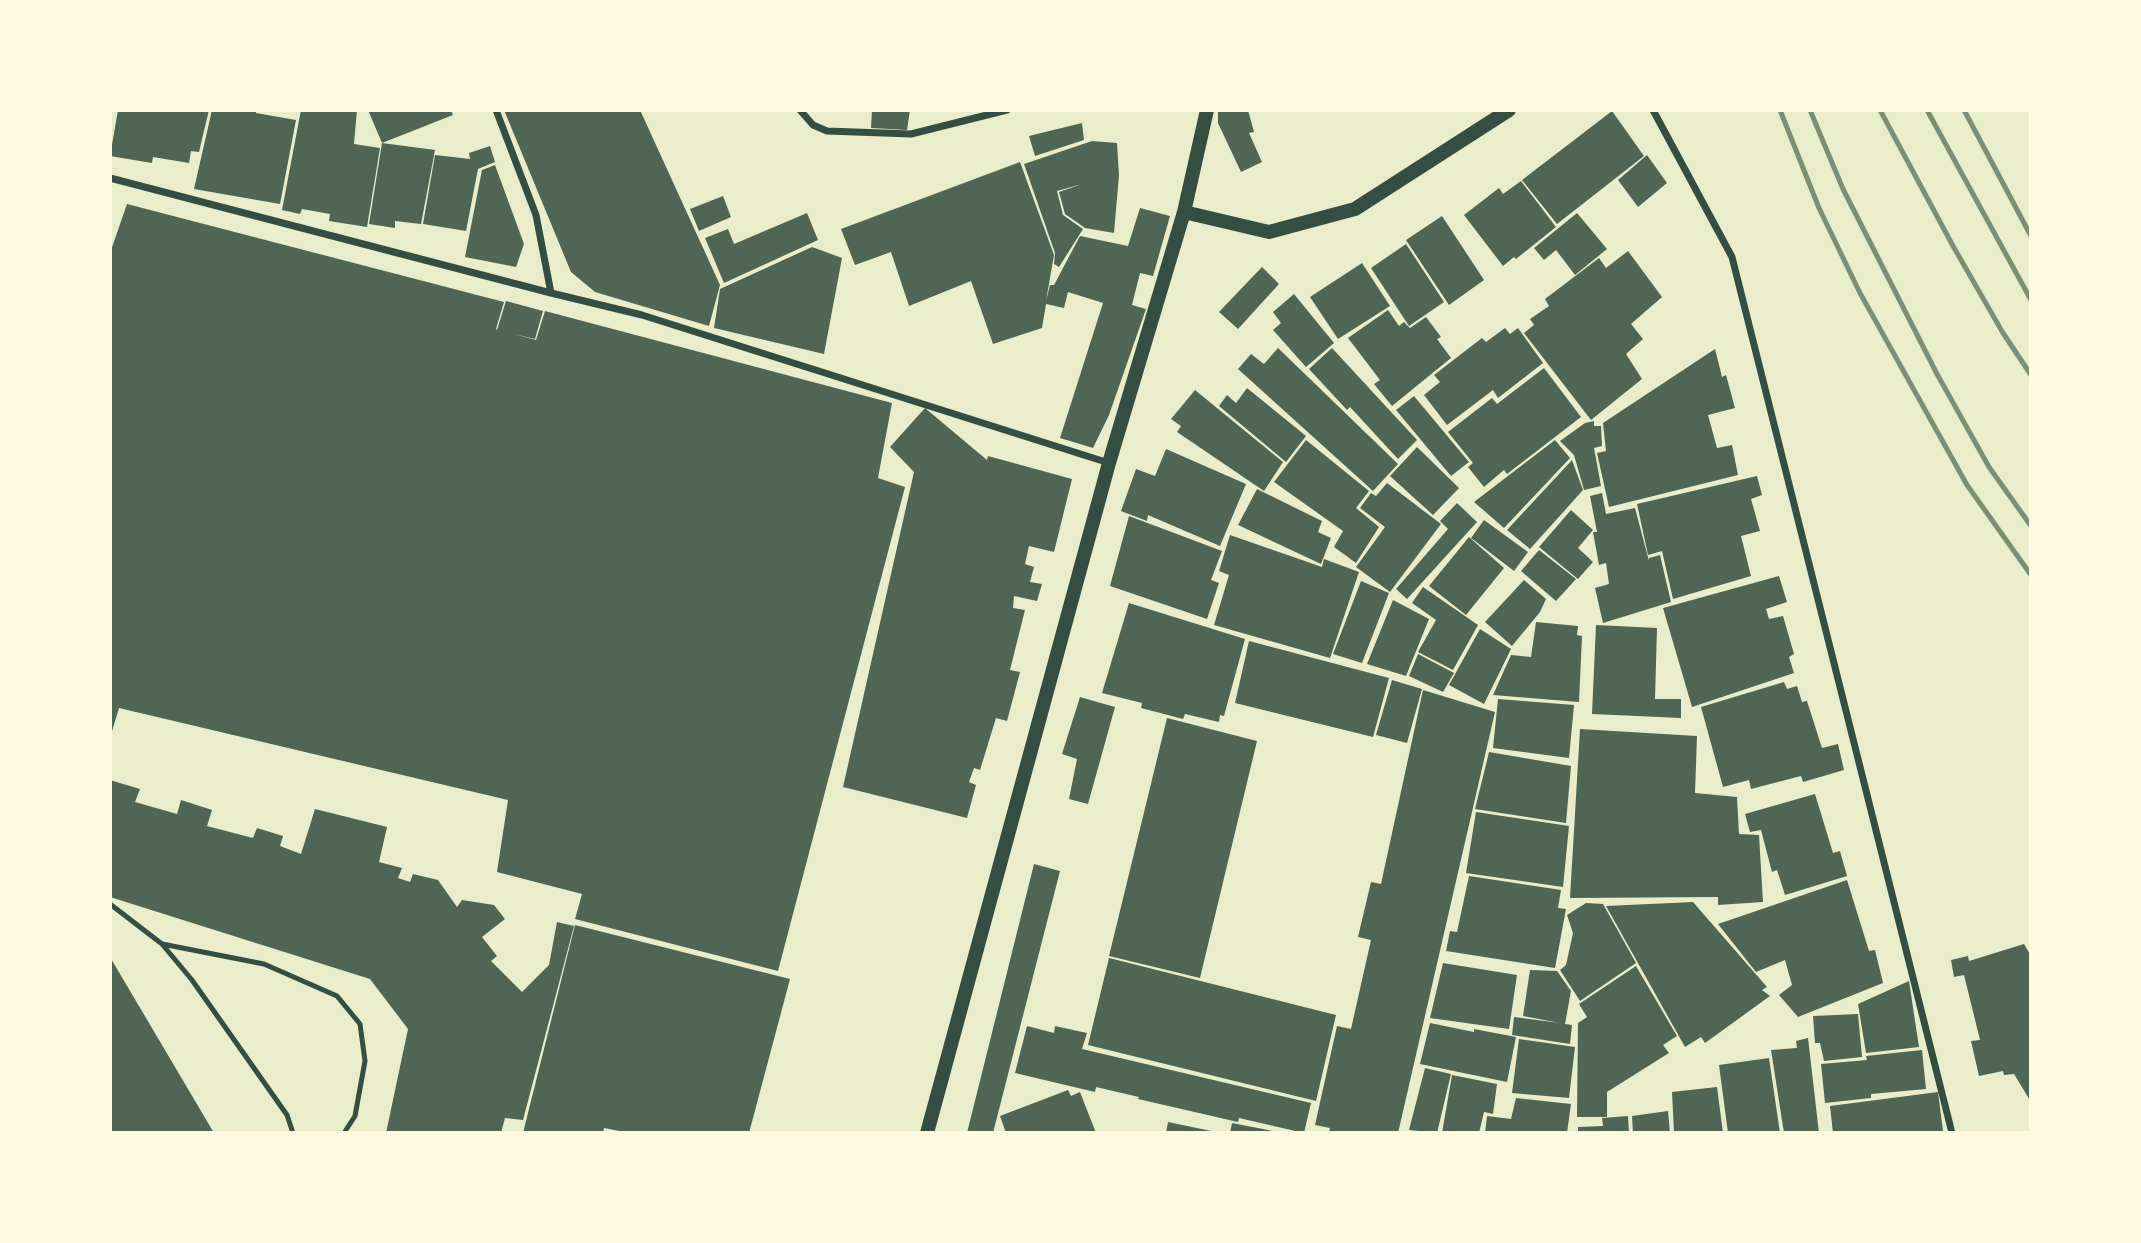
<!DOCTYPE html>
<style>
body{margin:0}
#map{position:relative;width:2141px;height:1243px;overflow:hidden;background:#e9edc9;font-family:Overpass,sans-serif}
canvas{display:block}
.frame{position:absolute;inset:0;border:112px solid #fefae0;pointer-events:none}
</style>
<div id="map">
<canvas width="2141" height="1243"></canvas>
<div class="frame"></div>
</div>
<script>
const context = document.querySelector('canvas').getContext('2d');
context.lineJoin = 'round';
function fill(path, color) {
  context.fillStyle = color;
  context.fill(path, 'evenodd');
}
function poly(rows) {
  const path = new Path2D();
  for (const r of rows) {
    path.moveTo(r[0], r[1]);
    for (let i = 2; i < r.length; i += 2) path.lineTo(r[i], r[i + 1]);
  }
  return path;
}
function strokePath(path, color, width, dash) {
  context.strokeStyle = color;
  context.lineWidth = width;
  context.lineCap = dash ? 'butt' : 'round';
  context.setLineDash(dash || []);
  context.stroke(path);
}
fill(poly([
 [118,110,209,110,199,152,191,151,189,163,153,157,152,163,110,156],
 [212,110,256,110,256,113,296,120,280,204,194,189],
 [301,110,357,110,354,144,380,148,367,227,329,221,330,214,302,209,300,214,282,210],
 [368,110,451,110,453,115,382,143,435,150,421,224,395,221,395,228,369,224,382,143],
 [504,110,640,110,720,285,709,326,595,292,571,272],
 [872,110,910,110,907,130,871,128],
 [1218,110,1248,110,1254,132,1249,133,1262,162,1241,172,1218,123],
 [1612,111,1644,156,1557,224,1522,180],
 [1082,123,1084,140,1035,156,1029,136],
 [1092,141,1117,143,1119,175,1114,233,1085,228,1065,214,1059,192,1082,184,1057,191,1063,215,1083,229,1059,267,1054,264,1055,253,1024,164],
 [490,146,495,162,478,169,466,231,423,224,435,155,470,159,469,153],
 [1647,155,1667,183,1638,207,1618,180],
 [1020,162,1054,255,1046,301,1050,285,1054,285,1080,236,1128,246,1140,208,1170,216,1153,276,1140,273,1132,305,1146,309,1109,415,1093,448,1060,438,1103,303,1068,292,1064,308,1046,304,1042,328,993,344,971,281,909,306,891,252,855,265,841,229],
 [495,165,524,244,516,267,465,257,482,170],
 [1521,181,1556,227,1516,259,1514,257,1503,266,1464,215,1499,188,1503,194],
 [723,196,731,217,699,231,690,209],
 [127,204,504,302,496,329,497,330,506,301,543,311,535,339,514,334,536,340,545,311,892,403,878,478,905,487,778,971,575,919,582,894,497,872,508,800,119,708,110,738,110,253],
 [807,213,818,240,724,283,705,238,728,229,734,244],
 [1577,213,1607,249,1575,275,1556,250,1544,260,1534,248],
 [1442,216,1484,280,1449,305,1406,240],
 [1406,244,1444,302,1409,326,1371,268],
 [812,247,842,258,824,354,714,328,720,289],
 [1628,251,1662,297,1631,324,1643,339,1626,354,1642,379,1591,420,1524,333,1534,325,1530,319,1549,306,1545,299,1599,258,1606,268],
 [1362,263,1390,306,1338,339,1310,297],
 [1262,267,1279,284,1238,329,1219,312],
 [1294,294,1334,343,1306,367,1273,330,1281,323,1273,312],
 [1388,310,1399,326,1404,322,1410,328,1426,317,1441,337,1437,339,1451,358,1392,406,1374,384,1380,380,1348,338],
 [1505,328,1510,334,1518,328,1543,363,1498,398,1493,390,1447,425,1424,395,1440,382,1434,375,1482,338,1486,342],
 [1278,348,1398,464,1373,491,1238,369,1251,354,1264,364],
 [1332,348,1417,440,1398,459,1350,407,1347,410,1309,369],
 [1715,349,1722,377,1726,375,1735,408,1708,415,1717,448,1732,445,1738,475,1609,507,1597,453,1606,451,1603,423],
 [1544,368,1581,417,1507,474,1504,470,1484,487,1468,467,1473,463,1448,432,1492,398,1497,404],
 [1247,388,1306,436,1286,462,1219,406,1227,395,1236,403],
 [1195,390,1283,462,1264,491,1177,432,1181,426,1171,419],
 [1414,396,1469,462,1451,476,1396,410],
 [925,408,987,460,988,456,1072,479,1054,552,1029,546,1025,564,1034,567,1030,582,1042,584,1037,601,1014,596,1013,608,1025,610,1010,670,1020,672,1007,721,996,718,980,770,974,768,969,782,976,785,967,818,843,787,914,472,890,447],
 [1594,421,1594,426,1601,426,1602,446,1594,448,1601,486,1584,490,1574,455,1560,441,1585,423],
 [1306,440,1369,491,1356,508,1379,527,1356,563,1334,547,1343,531,1274,482],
 [1555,440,1570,458,1504,528,1474,502],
 [1417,447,1459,488,1433,515,1390,476],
 [1166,449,1246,484,1220,546,1148,515,1147,521,1121,511,1136,469,1155,476],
 [1572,460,1583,490,1530,549,1507,530],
 [1757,476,1762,495,1751,499,1760,531,1741,536,1751,576,1673,599,1662,551,1648,555,1637,504],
 [1387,483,1441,524,1390,592,1356,567,1385,527,1360,508,1371,493,1376,496],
 [1257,489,1322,521,1318,532,1331,538,1321,564,1238,525],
 [1602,493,1606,514,1635,508,1649,561,1649,558,1660,555,1671,602,1603,623,1595,588,1609,584,1606,563,1599,565,1593,532,1597,532,1590,496],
 [1457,503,1477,522,1407,599,1396,589,1448,529,1440,521],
 [1571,510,1593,530,1578,548,1593,562,1578,579,1539,547],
 [1129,516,1222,551,1211,580,1219,583,1207,619,1110,586],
 [1484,520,1528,552,1514,571,1471,538],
 [1230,535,1322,567,1324,559,1359,572,1330,658,1214,625,1229,575,1219,571],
 [1469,537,1504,568,1466,615,1429,586],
 [1539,550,1576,579,1556,601,1521,571],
 [1779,576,1787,602,1766,609,1769,619,1783,616,1794,654,1789,657,1794,673,1692,707,1663,608],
 [1524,580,1546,599,1540,612,1512,646,1485,622],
 [1361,581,1389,593,1362,663,1333,654],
 [1423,587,1478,625,1453,670,1418,652,1436,620,1412,603],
 [1393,600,1429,619,1406,676,1367,664],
 [1129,603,1245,639,1224,716,1220,715,1219,722,1185,714,1183,719,1141,708,1142,703,1102,693],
 [1536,622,1578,626,1577,635,1582,636,1579,702,1493,695,1511,655,1531,657],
 [1596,625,1657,628,1655,699,1681,699,1681,718,1592,714],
 [1480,629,1511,649,1484,704,1449,685],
 [1249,641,1389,678,1373,737,1235,703],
 [1418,654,1454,673,1443,692,1409,676],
 [1392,680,1422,689,1407,743,1376,735],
 [1784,682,1787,689,1797,686,1802,702,1807,701,1822,748,1838,744,1844,770,1803,782,1801,776,1751,789,1749,780,1723,787,1701,707],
 [1423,690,1495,712,1398,1133,1329,1133,1330,1128,1315,1125,1337,1026,1351,1029,1371,940,1358,937,1371,882,1381,884],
 [1080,697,1115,707,1088,804,1069,799,1077,759,1062,754],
 [1498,699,1574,705,1569,758,1493,748],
 [1167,718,1257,741,1200,978,1109,956],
 [1580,729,1697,736,1695,793,1737,797,1739,834,1759,835,1763,902,1718,905,1718,897,1570,898],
 [1489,752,1571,766,1566,823,1475,809],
 [110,780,140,789,135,802,177,814,181,800,212,810,207,826,253,838,257,828,283,836,280,846,301,854,315,809,387,827,379,862,402,868,398,878,410,882,413,874,438,880,457,907,462,900,494,905,505,919,482,937,497,956,491,961,522,992,549,965,557,922,574,926,523,1120,505,1118,501,1133,386,1133,408,1029,370,979,110,897],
 [1815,794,1833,853,1840,851,1847,876,1785,895,1777,870,1772,872,1761,830,1750,832,1745,814],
 [1476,812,1569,826,1563,887,1466,873],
 [1034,864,1060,871,993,1133,967,1133],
 [1469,876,1561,890,1558,908,1566,909,1555,968,1446,951,1450,931,1457,932],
 [1847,880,1869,951,1875,950,1883,983,1798,1017,1779,995,1792,985,1785,960,1756,972,1718,924],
 [1693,902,1767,987,1762,990,1770,996,1705,1043,1701,1037,1685,1047,1606,906],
 [1586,903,1603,904,1636,963,1580,1001,1560,970,1566,965,1573,933,1567,915],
 [575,925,790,979,749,1133,630,1133,604,1128,603,1133,523,1133],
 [2024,944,2031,956,2031,1102,2014,1074,2004,1075,2003,1071,1979,1076,1971,1041,1980,1040,1964,975,1954,977,1951,960,1968,956,1969,961],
 [110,957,214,1133,110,1133],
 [1109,958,1336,1015,1316,1101,1088,1045],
 [1443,963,1517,975,1509,1029,1430,1018],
 [1636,966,1677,1036,1663,1045,1669,1053,1607,1092,1607,1117,1577,1117,1578,1023,1587,1017,1579,1004],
 [1530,970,1557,971,1571,991,1565,1024,1572,1025,1570,1044,1512,1035,1514,1017,1560,1023,1523,1016],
 [1909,981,1919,1047,1866,1053,1858,1004],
 [1858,1014,1862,1057,1824,1061,1820,1043,1815,1043,1813,1016],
 [1430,1023,1474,1032,1474,1029,1516,1037,1507,1082,1420,1064],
 [1027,1026,1054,1033,1055,1026,1087,1033,1082,1049,1311,1103,1304,1133,1239,1118,1238,1122,1138,1099,1139,1097,1096,1087,1095,1092,1015,1073],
 [1808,1038,1819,1133,1784,1133,1771,1050,1797,1048,1796,1041],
 [1519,1039,1575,1047,1569,1098,1512,1093],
 [1922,1050,1926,1089,1871,1094,1871,1098,1825,1103,1821,1064,1867,1060,1866,1056],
 [1769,1058,1780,1133,1728,1133,1719,1065],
 [1425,1068,1451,1074,1437,1133,1409,1130],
 [1452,1075,1497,1084,1493,1114,1484,1112,1479,1133,1442,1133],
 [1717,1087,1723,1133,1674,1133,1672,1092],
 [1068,1090,1071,1096,1080,1092,1096,1133,1006,1133,1000,1116],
 [1938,1092,1943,1131,1833,1133,1830,1106],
 [1516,1098,1571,1104,1567,1133,1485,1133,1487,1116,1511,1119],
 [1668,1111,1670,1133,1633,1133,1632,1116],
 [1628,1116,1629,1133,1578,1133,1578,1127,1603,1126,1602,1118],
 [1168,1122,1216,1132,1216,1133,1166,1133],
 [1232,1123,1273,1131,1273,1133,1230,1133]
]), '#4f6655');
strokePath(poly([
 [110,904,162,944,192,980,287,1115,293,1133],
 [162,944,264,964,337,996,360,1024,365,1061,355,1116,344,1133]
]), '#344e41', 5);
strokePath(poly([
 [496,110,536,215,551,293],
 [800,110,813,125,827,131,911,134,1007,110],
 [1653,110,1732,257,1952,1133],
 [110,178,551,293,642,315,1109,463]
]), '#344e41', 7);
strokePath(poly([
 [1184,212,1269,232,1355,209,1509,110],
 [927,1133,1109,463,1184,212,1207,110]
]), '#344e41', 14);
strokePath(poly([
 [1780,110,1819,208,1860,293,1967,485,2031,575],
 [1810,110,1843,189,1937,374,1989,467,2031,526],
 [1880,110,1953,246,2003,333,2031,375],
 [1927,110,2031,300],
 [1964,110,2031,236]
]), '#7c8e77', 5);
</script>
